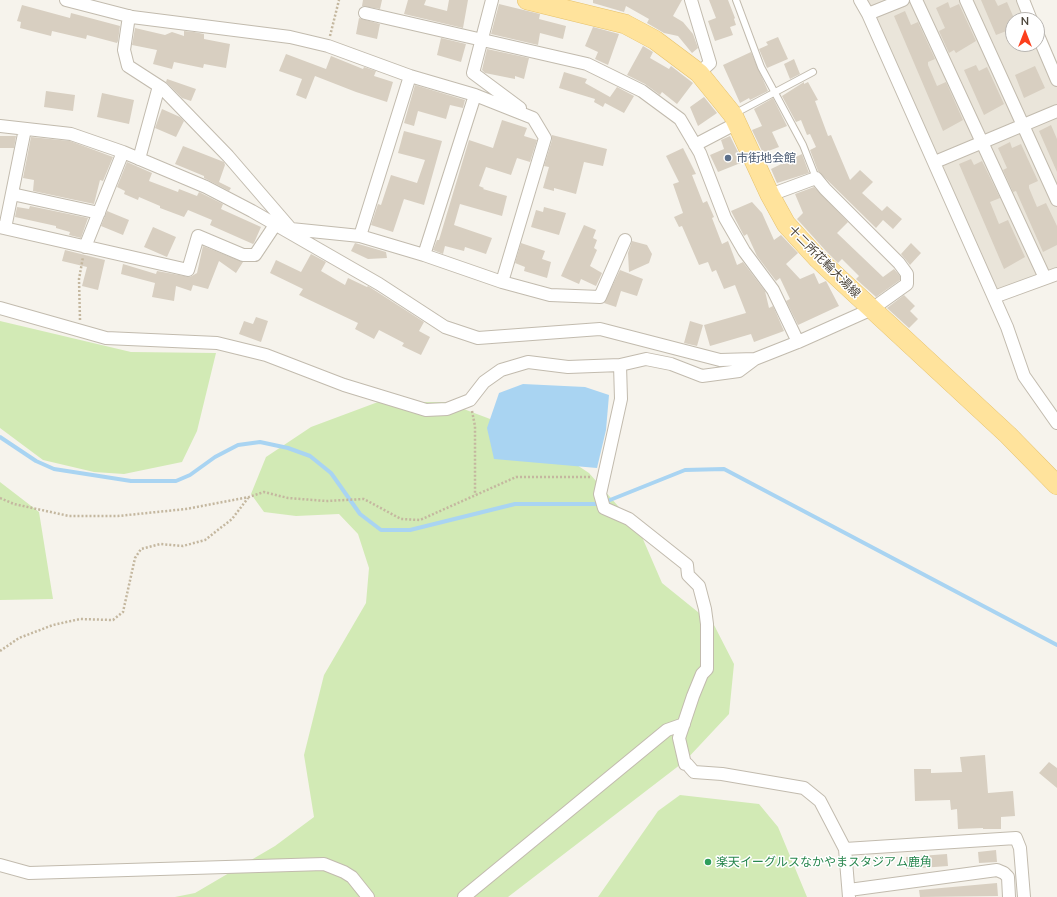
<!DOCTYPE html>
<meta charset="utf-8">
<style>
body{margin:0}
#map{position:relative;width:1057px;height:897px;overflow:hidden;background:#f6f3ec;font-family:Mulish,sans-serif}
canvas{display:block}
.north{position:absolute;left:1005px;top:12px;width:40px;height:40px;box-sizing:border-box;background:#fff;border:1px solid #b7b4b0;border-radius:50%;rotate:0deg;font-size:11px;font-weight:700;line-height:16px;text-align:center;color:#4b4439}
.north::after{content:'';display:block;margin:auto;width:14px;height:18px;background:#fc3f1d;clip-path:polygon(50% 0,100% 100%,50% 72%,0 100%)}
</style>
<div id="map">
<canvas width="1057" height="897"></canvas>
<div class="north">N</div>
</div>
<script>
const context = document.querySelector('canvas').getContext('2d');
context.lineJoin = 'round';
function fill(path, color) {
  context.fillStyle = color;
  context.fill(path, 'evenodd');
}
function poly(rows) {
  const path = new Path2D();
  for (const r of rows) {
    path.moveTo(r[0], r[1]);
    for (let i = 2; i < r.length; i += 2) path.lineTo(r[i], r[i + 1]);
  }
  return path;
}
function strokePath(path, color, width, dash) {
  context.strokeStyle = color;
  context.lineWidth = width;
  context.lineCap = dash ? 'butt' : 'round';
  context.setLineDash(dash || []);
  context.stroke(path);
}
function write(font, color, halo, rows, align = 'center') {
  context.font = font + ' Mulish,"Noto Sans JP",sans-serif';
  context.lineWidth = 3;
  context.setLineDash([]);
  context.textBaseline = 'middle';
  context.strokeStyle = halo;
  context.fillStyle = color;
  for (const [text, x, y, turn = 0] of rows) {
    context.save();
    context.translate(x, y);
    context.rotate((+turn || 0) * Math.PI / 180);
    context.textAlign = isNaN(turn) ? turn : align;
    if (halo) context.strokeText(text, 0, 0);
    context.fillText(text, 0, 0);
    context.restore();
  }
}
fill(poly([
 [860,0,1023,0,1031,20,1013,20,1013,44,1037,44,1057,80,1057,274,994,297]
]), '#eae5da');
fill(poly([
 [0,321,131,352,216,353,197,431,182,462,124,474,94,472,43,460,0,428],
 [378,402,445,402,530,434,589,473,639,530,662,583,714,625,734,664,729,714,685,761,508,897,175,897,195,893,275,846,314,817,304,755,324,675,366,603,369,568,358,534,339,514,296,516,264,512,251,494,266,457,311,427],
 [0,482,39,512,53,599,0,600],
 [680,795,759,804,778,827,807,897,598,897,658,811]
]), '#d2eab5');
fill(poly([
 [523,384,585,387,609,395,606,430,597,468,494,459,487,428,499,393]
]), '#a9d4f2');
strokePath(poly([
 [0,437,36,461,54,469,131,481,176,481,190,475,215,457,238,445,260,442,288,448,310,456,331,473,360,514,381,530,410,530,515,504,600,504,685,470,724,469,1057,645]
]), '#a9d4f2', 4);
fill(poly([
 [363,0,382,0,380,9,362,6],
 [408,0,426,0,424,5,447,11,449,0,468,0,463,28,404,14],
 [593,0,682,0,673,16,683,22,693,34,698,48,692,53,678,36,664,33,647,23,649,19,626,6,624,12,593,3],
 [709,0,728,0,735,18,734,19,736,25,730,27,733,35,715,41,708,21,716,18],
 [981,0,995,0,998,6,1007,2,1013,16,1013,26,1008,28,1009,30,996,35],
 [948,2,950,8,959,4,976,41,956,53,954,50,949,53,939,31,945,28,936,8],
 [499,4,540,14,539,19,566,26,563,39,540,33,538,45,491,34],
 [22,5,70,18,71,13,120,26,118,41,117,43,87,35,86,39,52,31,51,36,20,28,21,22,17,21],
 [905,11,911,25,918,22,935,59,928,62,928,65,937,86,946,82,963,120,943,131,894,16],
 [359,18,380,24,377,39,356,34],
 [593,27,619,34,608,65,595,59,598,52,585,46],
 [135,28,165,35,172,32,184,36,184,31,194,32,204,34,204,39,230,44,226,68,204,64,203,68,174,62,172,69,153,64,157,50,132,45],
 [778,37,788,59,767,68,759,49,768,45,766,42],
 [441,38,466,44,461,62,437,55],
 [643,46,653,52,650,58,669,69,671,66,693,83,677,104,662,92,660,95,645,84,627,75],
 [487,49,529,58,524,79,515,76,515,79,485,73,482,70],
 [751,52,768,91,750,100,749,98,740,103,723,65],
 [286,54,326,69,331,56,363,69,364,67,376,71,374,76,393,82,387,102,356,92,315,76,306,99,296,95,302,79,279,71],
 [794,59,800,74,790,79,784,64],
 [976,65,979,71,987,67,1004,104,984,115,964,70],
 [1035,66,1045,88,1024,98,1015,75],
 [564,72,587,79,585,83,610,97,617,87,634,96,624,113,605,103,603,107,594,102,595,99,559,88],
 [167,79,196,89,191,101,182,98,166,82],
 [804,82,804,84,808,82,818,100,815,101,828,136,831,135,850,180,860,170,873,182,862,193,882,211,887,206,902,219,893,229,883,220,876,228,818,171,810,150,816,147,810,134,807,135,801,120,796,122,782,96],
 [415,85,465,100,463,108,450,105,446,119,418,111,414,126,404,123],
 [46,91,75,95,73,111,44,107],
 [102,93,134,100,129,124,97,117],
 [704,97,717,113,698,126,690,107],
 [773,98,787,126,772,132,779,147,763,153,752,130,762,126,754,109],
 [162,109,180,117,184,121,176,137,155,128],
 [502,120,527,128,524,136,537,140,530,162,517,158,511,175,486,167,479,186,484,188,483,189,507,196,502,216,460,204,454,225,492,238,486,254,465,247,464,251,445,246,443,254,433,250,437,240,439,240,469,140,493,148],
 [1051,125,1057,139,1057,172,1039,131],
 [404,131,442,141,424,205,404,199,393,232,371,225,378,204,381,205,391,175,417,183,425,160,398,153],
 [552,135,607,149,603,166,584,162,576,194,554,188,554,191,543,188,549,167,544,166,552,140],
 [0,136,16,136,14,148,0,148],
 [730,136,743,162,718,172,710,155,724,149,721,140],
 [31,137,70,141,113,157,103,181,100,180,94,204,33,191,34,180,23,178],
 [1010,142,1012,148,1021,144,1038,181,1029,185,1029,188,1037,207,1046,203,1057,226,1057,245,1043,252,1016,191,1013,192,1003,170,1007,168,998,148],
 [183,146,224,162,225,165,219,182,231,188,229,191,204,178,204,176,175,164],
 [683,148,696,174,692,175,703,203,707,201,714,217,712,218,722,244,728,241,737,265,743,262,765,291,769,308,773,306,784,331,754,342,751,334,710,346,704,325,746,313,735,285,724,289,716,270,712,272,708,262,699,265,682,226,679,227,674,217,683,213,673,184,679,182,666,156],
 [802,154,809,173,777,183,771,169],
 [971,159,974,165,982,161,1000,198,990,202,999,224,1008,220,1025,257,1004,269,959,164],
 [127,162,152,173,149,181,178,192,179,189,197,196,199,192,223,204,221,209,261,227,254,243,253,244,210,225,212,220,188,210,184,217,160,208,160,206,139,197,138,200,124,194,125,191,117,187],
 [814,187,848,222,837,233,883,277,894,269,900,276,900,280,876,297,856,279,859,276,842,259,838,263,826,251,797,219,803,213,795,194],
 [752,202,762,213,774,240,781,235,798,253,786,264,800,279,814,273,819,284,826,281,839,306,798,325,786,301,790,299,780,278,776,281,757,256,747,234,744,236,731,211],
 [30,206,88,218,81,238,69,235,70,232,56,228,56,226,15,217,17,207,29,209],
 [544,207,566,213,559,235,531,227,536,210,543,212],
 [107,211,129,220,123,235,101,226],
 [584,225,596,230,593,238,597,240,594,248,597,250,590,266,602,273,596,286,581,279,579,284,561,276],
 [153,227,176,237,167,257,144,247],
 [632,241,647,245,652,254,649,263,629,272,628,253],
 [355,243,386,252,387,258,368,259,351,251],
 [521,243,545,251,542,259,551,262,547,278,524,271,525,267,515,263],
 [911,243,921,253,910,265,901,254],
 [203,246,243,262,236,273,219,261,208,289,193,285,191,291,176,286,174,301,152,297,155,283,121,274,123,264,156,274,157,271,190,277,197,273],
 [65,250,105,260,98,290,82,286,87,267,62,261],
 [311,254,326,262,321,271,345,285,348,278,367,287,368,286,424,322,419,331,430,337,421,355,402,346,404,343,379,330,374,339,355,329,358,323,299,295,303,289,270,273,276,260,301,272],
 [620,270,643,279,637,296,621,291,616,307,604,303],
 [904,295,915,306,910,311,918,319,909,328,887,308],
 [256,317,268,321,261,342,239,334,244,321,253,324],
 [690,321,703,325,697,346,684,343],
 [985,755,988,793,1013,791,1015,816,1001,817,1001,829,983,829,983,828,958,829,957,809,951,810,950,800,915,801,914,769,931,769,931,773,962,772,960,757],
 [1049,762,1057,768,1057,788,1039,773],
 [996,850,997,862,979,863,978,852],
 [947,854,948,866,907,869,906,857],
 [997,883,998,896,920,897,919,890]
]), '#d8cfc1');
const service = poly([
 [736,0,761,67,803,145,816,178],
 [734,114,813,72]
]);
const minor = poly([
 [66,0,132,17,290,37,328,46,410,76,475,95,533,118,545,138,502,282],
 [492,0,473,73,520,108],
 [691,0,710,63,699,73],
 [860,0,868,14,1007,327,1024,376,1057,423],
 [916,0,1045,278],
 [966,0,1057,200],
 [1023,0,1031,20],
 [365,13,587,64,642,91,680,119,700,153,725,218,744,251,773,290,798,342],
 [868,14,903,0],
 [129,16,124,50,128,66,162,88,228,156,291,229],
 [1037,33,1057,80],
 [0,126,71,134,123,152,206,187,252,211,379,284,445,327,478,338,600,329,720,360,755,359],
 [695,145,737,123],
 [139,159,159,86],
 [935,162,1057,111],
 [12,194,99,213],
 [0,227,188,270,198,236,243,255,255,255,275,225,291,229,360,236,424,255,502,282,550,295,600,297,625,240],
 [5,228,25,129],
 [360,236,410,76],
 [85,247,123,152],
 [424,255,475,95],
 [994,297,1057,274],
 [0,308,106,338,217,343,266,355,344,385,426,410,447,409,470,400,484,382,501,370,528,362,568,367,620,365,646,359,671,364,702,376,739,371,755,359,798,342,872,309,907,284,907,274,899,263,825,189,816,178,770,195],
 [620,365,621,399,600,494,604,508,629,519,687,565,688,575,699,586,705,609,707,624,707,669,702,674,693,696,679,738,685,764,687,764,694,772,722,774,804,788,820,801,845,849,849,897],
 [845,849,1016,838,1020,848,1024,897],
 [0,865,29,873,324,864,344,872,352,877,368,897],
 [849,890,997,870,1004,873,1008,877,1009,897],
 [464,897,667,730,684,724]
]);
const primary = poly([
 [527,0,625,24,655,40,699,73,733,115,770,195,786,224,818,259,1008,435,1057,485]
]);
strokePath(service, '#c2bbae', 8);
strokePath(minor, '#c2bbae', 14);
strokePath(primary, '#e6c16a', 20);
strokePath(poly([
 [330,36,339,0],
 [80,320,79,279,83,257],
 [472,411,475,426,475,495],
 [0,498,14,504,69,516,118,516,186,509,249,497,264,492,288,498,326,501,364,499,401,519,420,520,516,477,592,477],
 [0,651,19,638,53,625,80,619,113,620,123,612,135,558,141,549,160,544,183,546,205,540,232,519,248,498]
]), '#c4b79f', 2.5, [2, 2]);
strokePath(service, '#fff', 6);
strokePath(minor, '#fff', 12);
strokePath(primary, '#ffe39c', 19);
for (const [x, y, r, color] of [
 [728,158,4,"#5c6f8a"],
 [708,862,4,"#2e9e5b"]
]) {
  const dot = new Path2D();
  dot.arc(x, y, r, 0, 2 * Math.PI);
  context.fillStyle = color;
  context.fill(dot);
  strokePath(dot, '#fff', 1.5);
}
write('12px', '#4e5e75', '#fff', [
 ["市街地会館",736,158]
], 'left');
write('12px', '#4b4439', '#fff', [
 ["十二所花輪大湯線",824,262,45]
]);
write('12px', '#27864d', '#fff', [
 ["楽天イーグルスなかやまスタジアム鹿角",716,862]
], 'left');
</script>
